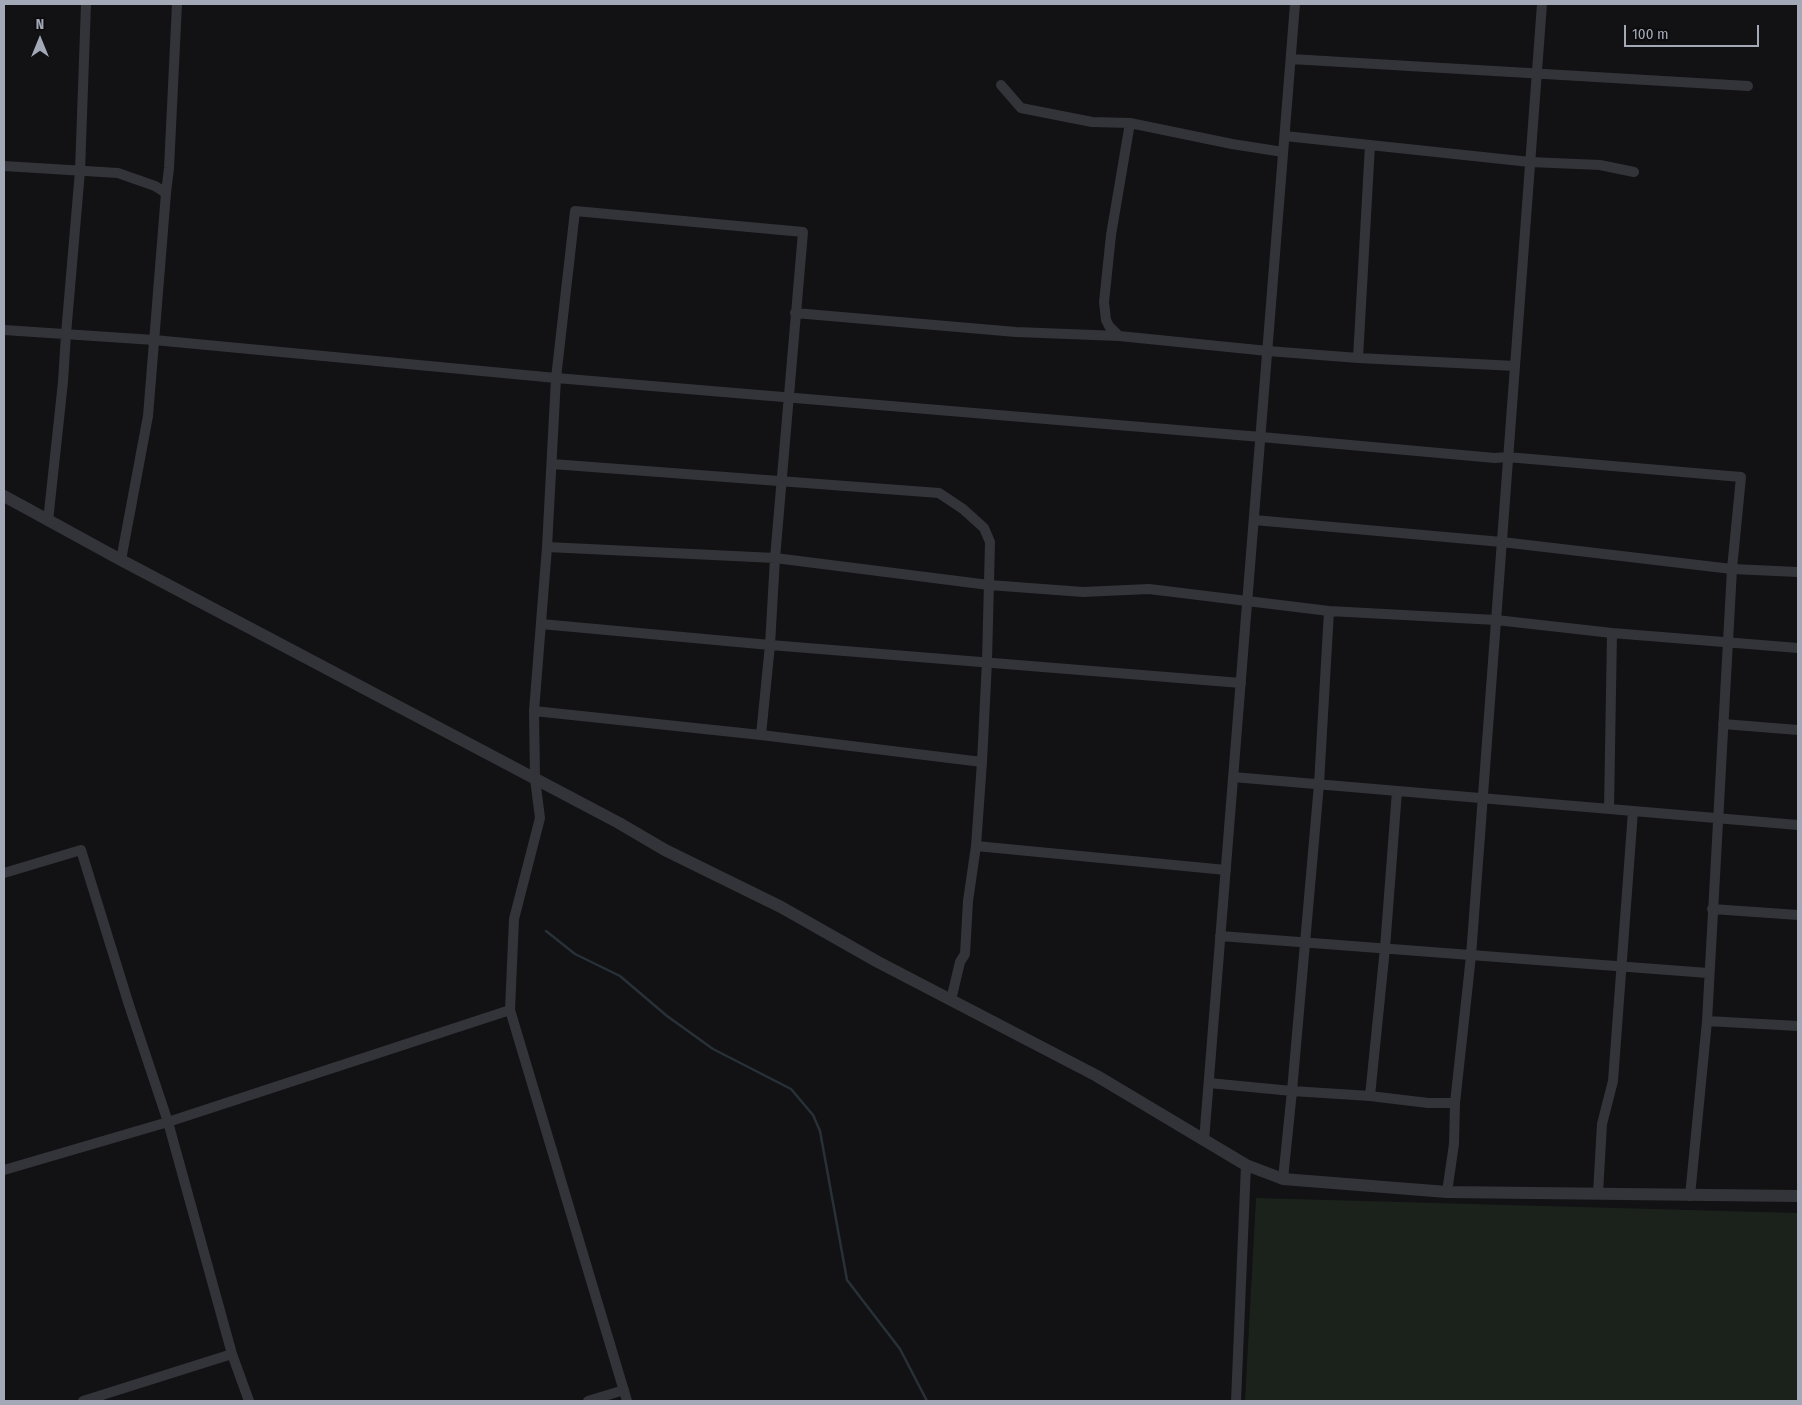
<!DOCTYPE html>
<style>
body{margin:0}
#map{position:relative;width:1802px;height:1405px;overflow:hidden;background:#121214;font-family:"Fira Sans Condensed",sans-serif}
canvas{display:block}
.frame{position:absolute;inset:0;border:5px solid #a3a9b6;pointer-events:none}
.north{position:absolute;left:15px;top:15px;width:50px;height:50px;-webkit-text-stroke:4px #0d0d0f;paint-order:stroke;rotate:0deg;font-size:14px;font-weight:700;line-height:20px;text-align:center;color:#a3a9b6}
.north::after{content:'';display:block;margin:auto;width:18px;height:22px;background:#a3a9b6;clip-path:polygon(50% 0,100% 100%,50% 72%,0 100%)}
.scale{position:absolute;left:1624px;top:25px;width:135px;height:22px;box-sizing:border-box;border:2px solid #a3a9b6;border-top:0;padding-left:6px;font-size:15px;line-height:18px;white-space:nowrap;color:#a3a9b6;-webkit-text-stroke:4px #0d0d0f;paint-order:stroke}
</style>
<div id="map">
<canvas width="1802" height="1405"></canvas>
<div class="frame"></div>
<div class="north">N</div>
<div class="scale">100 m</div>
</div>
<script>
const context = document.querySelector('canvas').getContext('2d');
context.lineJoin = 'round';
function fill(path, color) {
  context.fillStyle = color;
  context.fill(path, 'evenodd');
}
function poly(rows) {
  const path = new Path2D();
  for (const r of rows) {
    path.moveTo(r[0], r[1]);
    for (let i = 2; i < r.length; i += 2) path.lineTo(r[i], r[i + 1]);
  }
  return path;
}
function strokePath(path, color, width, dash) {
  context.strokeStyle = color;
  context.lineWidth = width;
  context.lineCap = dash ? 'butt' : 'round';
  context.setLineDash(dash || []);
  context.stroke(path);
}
fill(poly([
 [1256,1198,1798,1213,1798,1401,1245,1401]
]), '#1a221b');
strokePath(poly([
 [546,931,575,954,620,976,667,1016,713,1049,791,1089,813,1115,820,1131,847,1280,900,1349,927,1401]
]), '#283138', 2.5);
strokePath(poly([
 [1291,59,1748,86],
 [1001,85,1021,108,1092,122,1130,123,1232,144,1283,152],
 [1285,136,1530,162,1600,165,1634,172],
 [4,166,118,173,155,186,166,193],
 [795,313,1016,332,1119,336,1268,351,1358,358,1515,366],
 [4,330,154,340,556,378,1261,437,1495,458,1507,457,1741,477,1732,569,1707,1021,1690,1196],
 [1119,336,1109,326,1106,320,1104,302,1111,235,1130,123],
 [1358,358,1370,145],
 [552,464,939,493,963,509,984,528,990,542,987,661,982,762,976,846,968,901,965,954,960,962,951,1000],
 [1254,520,1502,542,1732,569,1798,572],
 [48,521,63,382,66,334,80,171,86,4],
 [547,547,775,558,989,585,1083,592,1149,589,1329,611,1496,620,1612,633,1798,648],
 [121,560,148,416,166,193,169,168,177,4],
 [541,624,770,645,1241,683],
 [534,711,761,735,982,762],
 [1723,724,1798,730],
 [1233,777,1798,825],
 [1609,809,1612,633],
 [976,846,1226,870],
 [4,873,81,850,129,1005,168,1122,232,1354,249,1401],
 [1712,909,1798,915],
 [1220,936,1708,973],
 [1707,1021,1798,1026],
 [1209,1083,1292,1091,1370,1096,1428,1103,1455,1103],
 [1370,1096,1385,948,1397,791],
 [1204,1141,1295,4],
 [4,1170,168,1122,510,1010],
 [1283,1179,1292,1091,1319,784,1329,611],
 [1447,1192,1454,1144,1455,1103,1471,956,1542,4],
 [1598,1193,1602,1124,1613,1081,1633,811],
 [83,1401,232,1354],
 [588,1401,624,1390],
 [627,1401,510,1010,514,919,540,818,535,779,534,711,547,547,556,378,575,211,803,232,775,558,770,645,761,735],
 [1236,1401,1246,1165]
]), '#333439', 10);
strokePath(poly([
 [4,496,121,560,619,823,665,850,781,907,878,962,1097,1076,1246,1165,1283,1179,1447,1192,1798,1196]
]), '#333439', 12);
</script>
